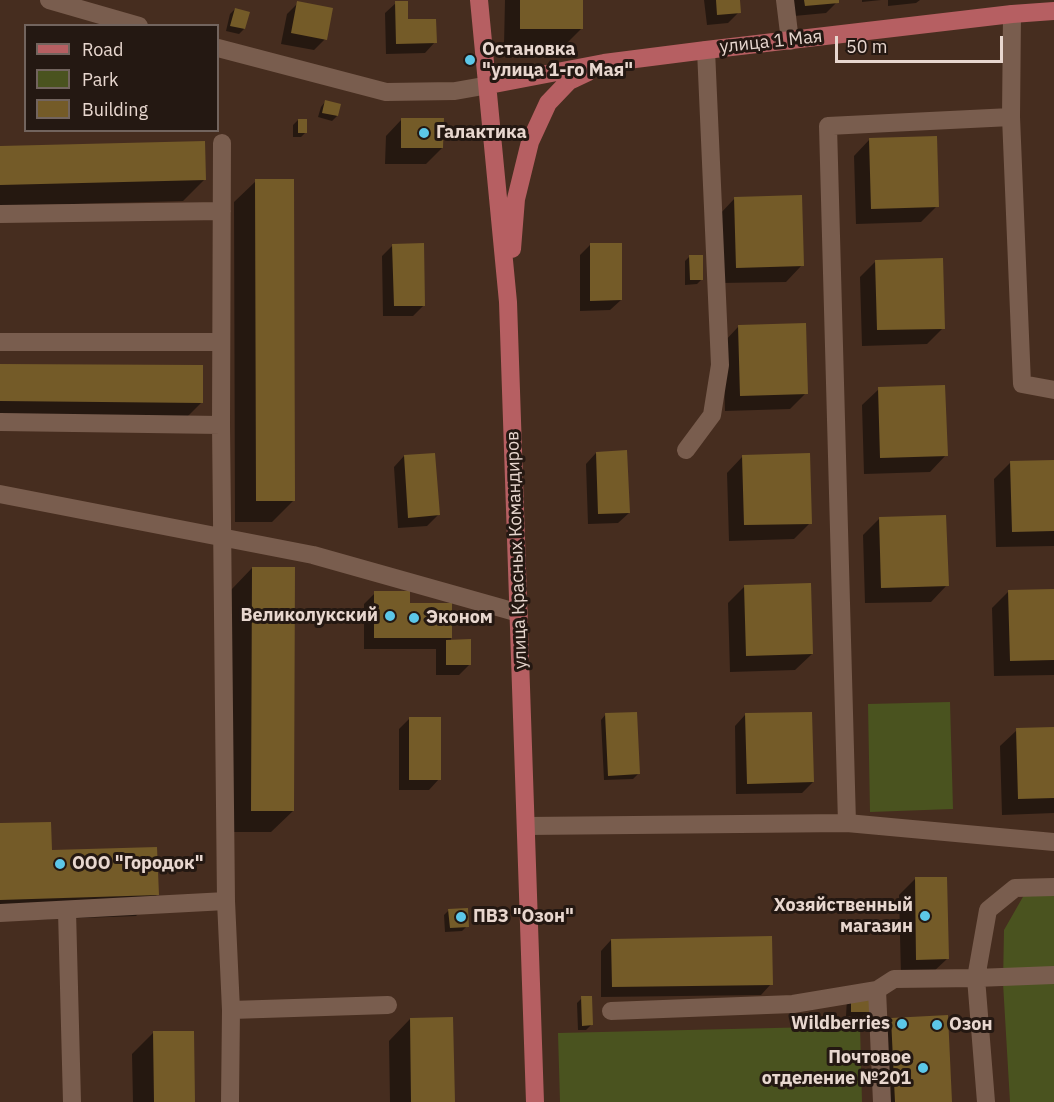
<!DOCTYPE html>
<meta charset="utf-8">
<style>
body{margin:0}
#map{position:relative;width:1054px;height:1102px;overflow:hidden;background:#462d1f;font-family:"IBM Plex Sans",sans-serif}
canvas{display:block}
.legend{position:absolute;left:24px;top:24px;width:195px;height:108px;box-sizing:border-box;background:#241812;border:2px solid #72645e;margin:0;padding:8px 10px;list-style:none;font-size:18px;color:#e8d7cf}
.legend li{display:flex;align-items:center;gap:12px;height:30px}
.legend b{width:30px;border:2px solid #72645e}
.scale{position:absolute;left:835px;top:36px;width:168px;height:27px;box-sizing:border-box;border:3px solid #e8d7cf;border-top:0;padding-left:8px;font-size:18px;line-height:21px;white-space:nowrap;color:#e8d7cf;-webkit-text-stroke:4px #241812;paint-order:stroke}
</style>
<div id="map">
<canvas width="1054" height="1102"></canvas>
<ul class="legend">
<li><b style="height:8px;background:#b65f62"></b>Road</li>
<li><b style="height:16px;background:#4a531f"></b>Park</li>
<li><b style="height:16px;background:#745b28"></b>Building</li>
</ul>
<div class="scale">50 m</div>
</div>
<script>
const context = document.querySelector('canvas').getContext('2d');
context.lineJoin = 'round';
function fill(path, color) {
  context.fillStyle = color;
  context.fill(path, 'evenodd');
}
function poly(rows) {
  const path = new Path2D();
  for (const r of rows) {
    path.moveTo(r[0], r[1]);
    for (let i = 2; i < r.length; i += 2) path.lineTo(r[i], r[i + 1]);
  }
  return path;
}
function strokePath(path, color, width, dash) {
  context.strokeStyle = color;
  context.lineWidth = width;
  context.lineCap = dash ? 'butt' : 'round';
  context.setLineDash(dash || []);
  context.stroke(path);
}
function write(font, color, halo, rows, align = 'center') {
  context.font = font + ' "IBM Plex Sans",sans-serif';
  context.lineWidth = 6;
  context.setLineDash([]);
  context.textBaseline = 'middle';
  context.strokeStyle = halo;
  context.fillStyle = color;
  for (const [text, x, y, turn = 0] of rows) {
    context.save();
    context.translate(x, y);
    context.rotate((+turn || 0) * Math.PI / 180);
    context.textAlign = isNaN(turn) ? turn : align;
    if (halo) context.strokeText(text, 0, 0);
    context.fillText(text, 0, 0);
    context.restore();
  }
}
fill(poly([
 [950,702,953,809,870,812,868,704],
 [1024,895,1054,895,1054,1102,1010,1102,1003,983,1004,930],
 [860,1026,862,1102,560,1102,558,1033]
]), '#4a531f');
fill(poly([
 [505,0,581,0,581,29,565,45,504,45],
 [704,0,738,0,739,12,728,23,707,25],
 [793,0,837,0,837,2,826,13,794,16],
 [862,0,881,0,862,2],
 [888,0,920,0,916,3,888,6],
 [298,3,325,39,314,50,281,44,287,14],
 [396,3,407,21,435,42,425,53,386,54,385,13],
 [235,9,244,29,239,34,226,31,230,14],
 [325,102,337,116,332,121,318,117,321,107],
 [402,119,442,148,426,164,385,164,386,136],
 [298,120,306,132,301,137,293,137,293,125],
 [870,139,937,206,921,222,856,224,854,156],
 [0,147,204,180,183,201,0,206],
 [256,181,293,501,272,522,235,522,234,202],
 [735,198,802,265,786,282,720,283,719,215],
 [393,245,424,305,413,316,383,316,382,256],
 [590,245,621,300,610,310,580,311,580,255],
 [690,256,702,279,697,284,685,285,685,261],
 [876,261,943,328,927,344,862,346,860,277],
 [739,326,806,393,790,409,725,411,723,343],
 [0,366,201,403,180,424,0,422],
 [879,389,946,455,930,472,864,474,862,405],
 [596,453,629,513,618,523,588,524,586,464],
 [404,456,438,515,427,526,398,528,394,467],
 [743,456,810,523,794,539,729,541,727,473],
 [1054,461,1054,546,996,547,994,479,1011,462],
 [880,518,947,585,931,602,865,603,863,535],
 [252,568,293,811,271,832,230,832,231,590],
 [744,587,812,654,795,670,730,672,728,603],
 [1054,590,1054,675,994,676,992,608,1009,591],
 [375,593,409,605,451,605,451,641,470,664,459,675,436,675,436,649,364,649,364,604],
 [606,714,638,774,633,779,604,780,601,720],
 [745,715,813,782,802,793,736,794,735,726],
 [410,718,439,779,429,790,399,790,399,729],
 [1054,729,1054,813,1002,815,1000,746,1017,730],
 [0,825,51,852,157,895,136,916,0,921],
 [915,879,948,958,931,974,901,975,899,895],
 [449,910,467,926,462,931,445,932,444,915],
 [611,940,771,984,761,995,601,997,601,951],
 [582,998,591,1025,586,1030,578,1030,577,1003],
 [847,999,868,1011,863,1016,846,1016],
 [410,1019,453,1102,390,1102,389,1041],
 [891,1019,950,1102,878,1102,875,1035],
 [153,1033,194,1102,133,1102,132,1054]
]), '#0007');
fill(poly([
 [520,0,583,0,583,29,520,29],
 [716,0,740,0,741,13,717,15],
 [804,0,839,0,839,3,805,6],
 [297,1,333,8,327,40,291,33],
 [395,1,408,1,408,19,436,19,437,43,396,44],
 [235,8,250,12,245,29,230,26],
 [325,100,341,104,338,116,322,113],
 [401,118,444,118,443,148,401,148],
 [298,119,307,119,307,133,298,133],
 [937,136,939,207,871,209,869,138],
 [205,141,206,180,0,185,0,146],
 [255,179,294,179,295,501,256,501],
 [802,195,804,266,736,268,734,197],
 [424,243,425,306,394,306,392,244],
 [590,243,622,243,622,300,590,301],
 [689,255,703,255,703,280,690,280],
 [943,258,945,329,877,330,875,260],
 [806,323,808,394,740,396,738,325],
 [0,364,203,365,203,403,0,401],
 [945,385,948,456,880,458,878,387],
 [627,450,630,513,598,514,596,452],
 [435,453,440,515,408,518,404,455],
 [810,453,812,524,744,525,742,455],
 [1054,460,1054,531,1012,532,1010,461],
 [946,515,949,586,881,588,879,517],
 [252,567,295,567,294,811,251,811],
 [811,583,813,654,746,656,744,585],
 [1054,589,1054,660,1010,661,1008,590],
 [374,591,410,591,410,603,452,603,452,638,374,638],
 [471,639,471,665,446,665,446,640],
 [637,712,640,774,608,776,605,713],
 [812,712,814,782,747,784,745,713],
 [409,717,441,717,441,780,409,780],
 [1054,727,1054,798,1018,799,1016,728],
 [51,822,52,850,157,847,159,895,0,900,0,823],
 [915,877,947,877,949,959,916,960],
 [468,908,469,927,450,928,448,909],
 [772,936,773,985,612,987,611,939],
 [851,993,870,993,870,1012,851,1012],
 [581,996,592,996,593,1025,582,1026],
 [948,1015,952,1102,895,1102,891,1018],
 [453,1017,455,1102,411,1102,410,1018],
 [153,1031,194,1031,195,1102,154,1102]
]), '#745b28');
strokePath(poly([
 [49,0,139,26],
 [785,0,790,41],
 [1012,14,1011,117,1022,384,1054,390],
 [218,48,386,92,455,91,489,85],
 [222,143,221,425,226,901,231,1010,230,1102],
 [0,214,222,211],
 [0,342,221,342],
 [0,422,221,425],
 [686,450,712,415,720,365,706,50],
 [0,494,313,555,519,613],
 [847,823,828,126,1011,117],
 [526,826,847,823,1054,842],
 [1054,887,1015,888,988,910,976,978,1054,975],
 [67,911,72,1102],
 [0,913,226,901],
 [231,1010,388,1005],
 [611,1011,793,1004,877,990],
 [882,1102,877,990,894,979,976,978,986,1102]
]), '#795d4e', 18);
strokePath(poly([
 [479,0,508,302,535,1102],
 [489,85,604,63,706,50,1012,14,1054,11],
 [512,249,516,199,530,142,548,103,569,81,588,72]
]), '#b65f62', 18);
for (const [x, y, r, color] of [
 [470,60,6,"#5cc7e8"],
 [424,133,6,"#5cc7e8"],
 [390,616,6,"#5cc7e8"],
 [414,618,6,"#5cc7e8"],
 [60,864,6,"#5cc7e8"],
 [925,916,6,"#5cc7e8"],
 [461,917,6,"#5cc7e8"],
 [902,1024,6,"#5cc7e8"],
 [937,1025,6,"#5cc7e8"],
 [923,1068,6,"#5cc7e8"]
]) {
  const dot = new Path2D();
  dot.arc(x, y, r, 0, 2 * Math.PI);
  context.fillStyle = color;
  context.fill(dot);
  strokePath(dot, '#241812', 2);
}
write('18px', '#e8d7cf', '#241812', [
 ["улица 1 Мая",771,42,-6],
 ["улица Красных Командиров",517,550,-92]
]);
write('bold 18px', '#e8d7cf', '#241812', [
 ["Остановка",482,50],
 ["\"улица 1-го Мая\"",482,71],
 ["Галактика",436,133],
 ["Великолукский",378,616,"right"],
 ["Эконом",426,618],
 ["ООО \"Городок\"",72,864],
 ["Хозяйственный",913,906,"right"],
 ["магазин",913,927,"right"],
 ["ПВЗ \"Озон\"",473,917],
 ["Wildberries",890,1024,"right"],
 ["Озон",949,1025],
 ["Почтовое",911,1058,"right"],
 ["отделение №201",911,1079,"right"]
], 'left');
</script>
